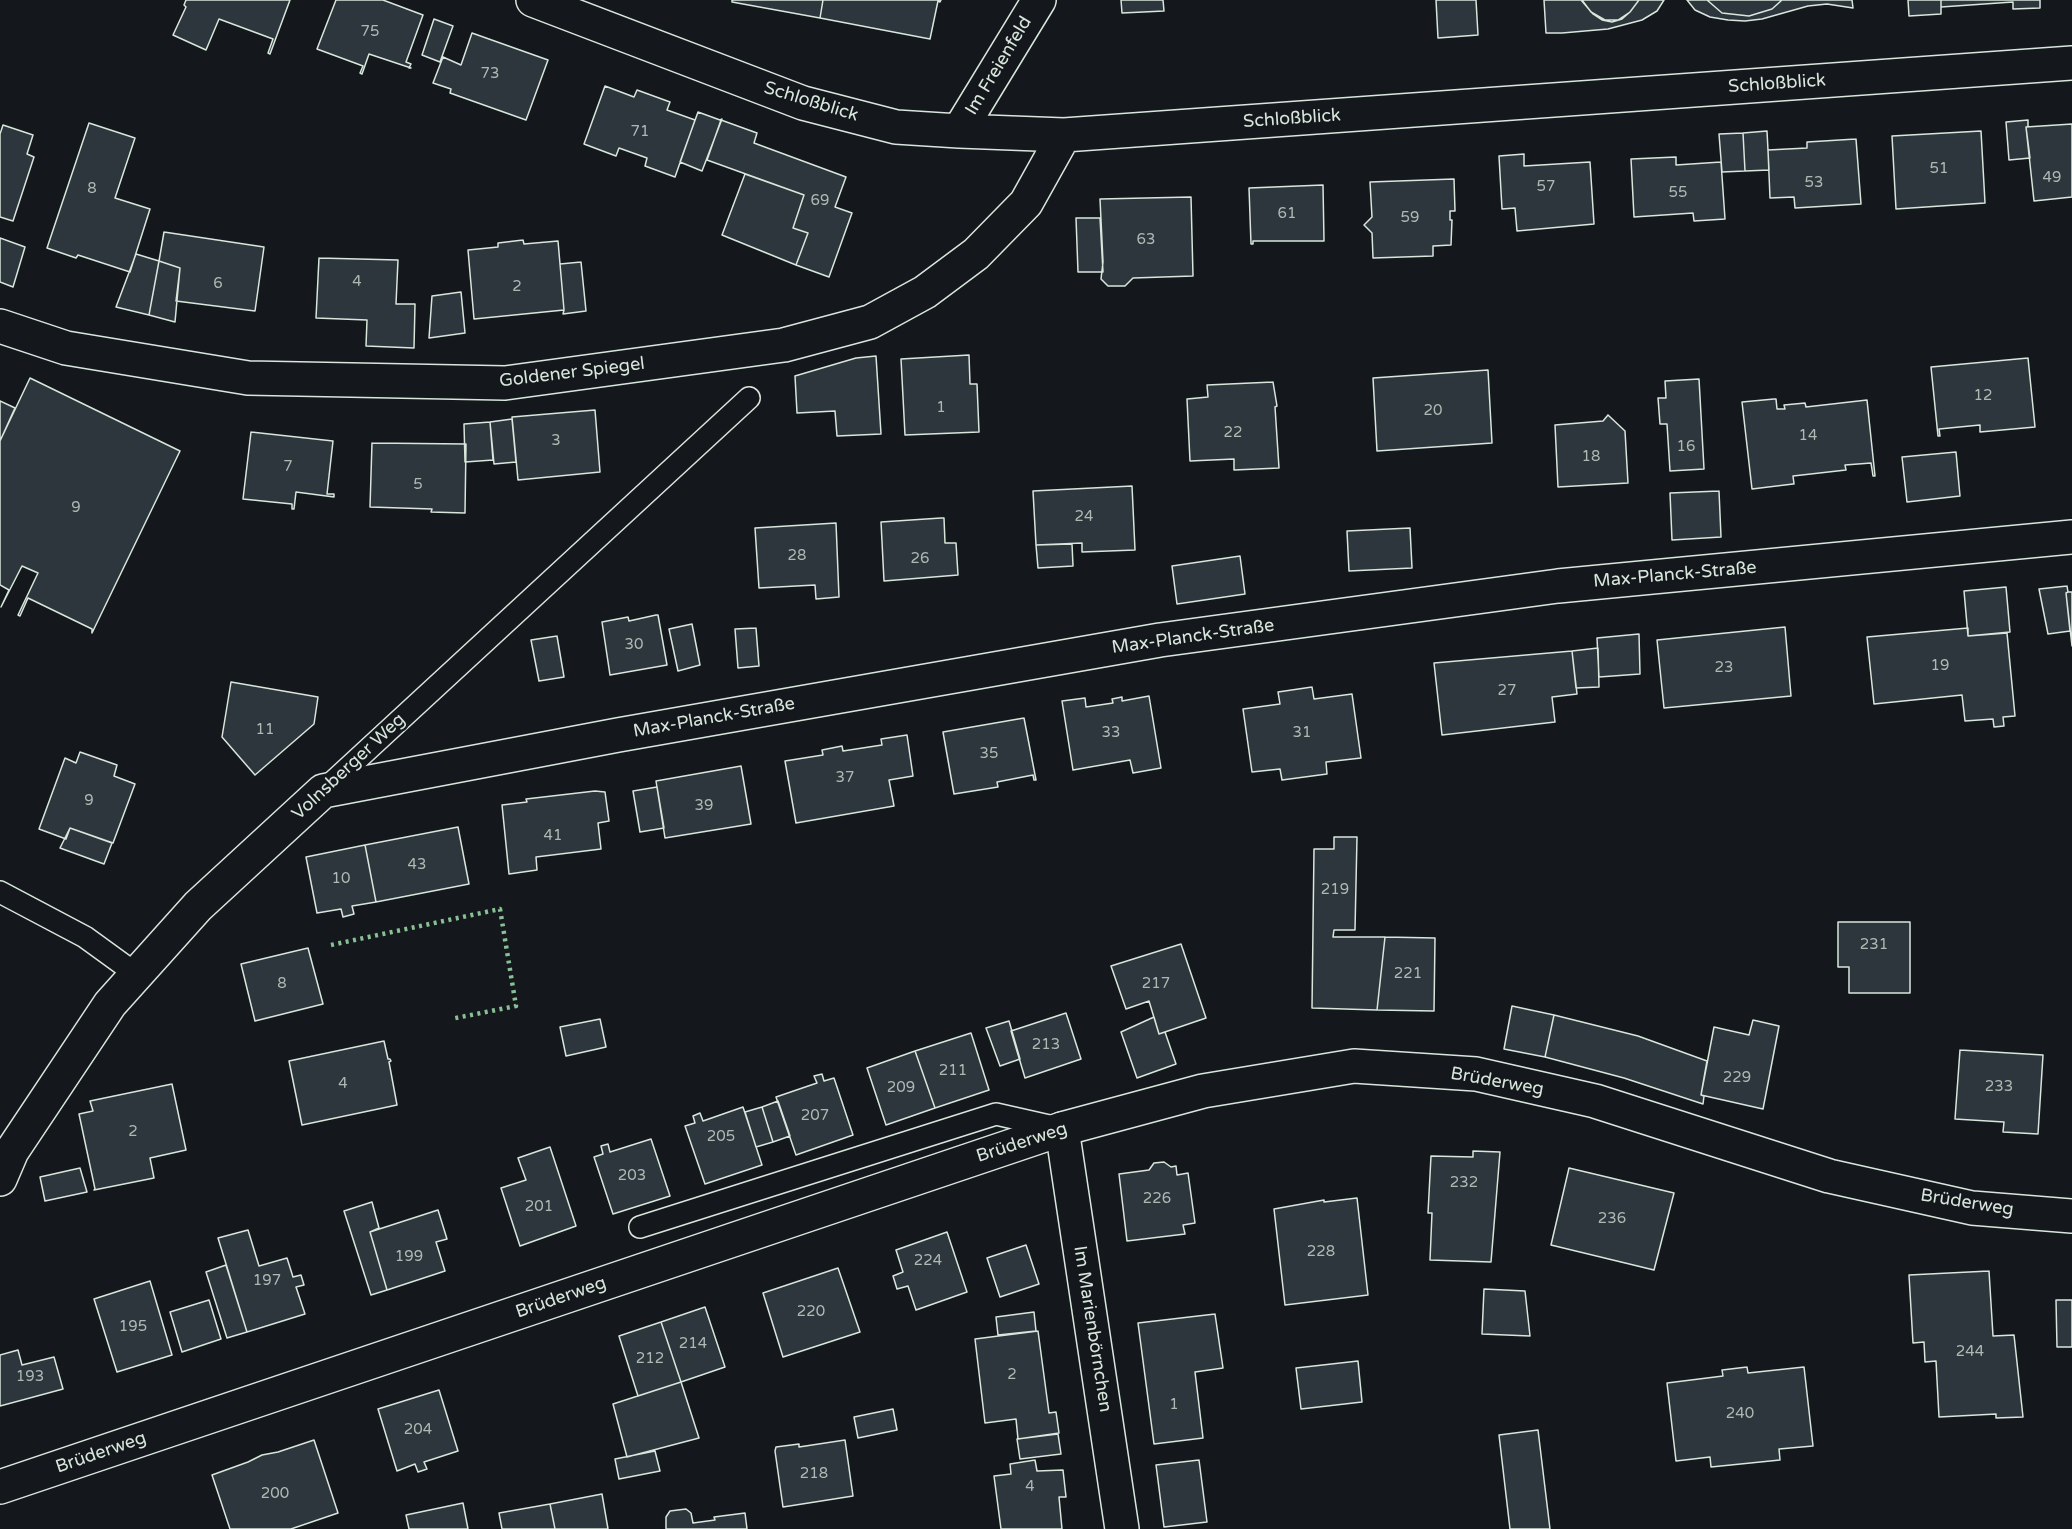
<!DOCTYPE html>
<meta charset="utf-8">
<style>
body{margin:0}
canvas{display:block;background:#14181c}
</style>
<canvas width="2072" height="1529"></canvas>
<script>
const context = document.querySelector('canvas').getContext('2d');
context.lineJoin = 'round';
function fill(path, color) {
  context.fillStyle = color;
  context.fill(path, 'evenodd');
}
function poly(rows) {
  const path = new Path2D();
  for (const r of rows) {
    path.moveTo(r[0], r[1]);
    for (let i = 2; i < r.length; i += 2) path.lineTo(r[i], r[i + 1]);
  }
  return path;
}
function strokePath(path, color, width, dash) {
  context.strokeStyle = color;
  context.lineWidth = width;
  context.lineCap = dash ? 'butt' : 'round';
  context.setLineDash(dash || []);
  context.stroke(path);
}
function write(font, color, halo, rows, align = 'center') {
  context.font = font + ' "Varela Round",sans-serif';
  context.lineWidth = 4.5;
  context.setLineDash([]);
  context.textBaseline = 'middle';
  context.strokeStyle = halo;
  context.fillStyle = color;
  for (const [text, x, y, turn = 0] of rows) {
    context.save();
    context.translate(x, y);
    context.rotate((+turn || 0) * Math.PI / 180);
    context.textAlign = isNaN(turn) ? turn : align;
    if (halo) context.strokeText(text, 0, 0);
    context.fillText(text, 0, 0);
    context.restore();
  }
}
const building = poly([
 [186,0,290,0,270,54,268,53,273,39,219,19,206,50,173,35,186,7,184,5,186,0],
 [336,0,383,0,423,15,406,62,411,64,409,68,411,68,369,54,362,74,360,73,363,66,317,49,336,0],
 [732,0,823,0,820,18,732,2,732,0],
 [823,0,941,0,940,2,938,1,930,39,820,18,823,0],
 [1121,0,1163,0,1164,11,1122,13,1121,0],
 [1436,0,1476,0,1478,35,1438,38,1436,0],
 [1544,0,1581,0,1593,14,1602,20,1612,22,1622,19,1630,12,1639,0,1664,0,1657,11,1642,20,1608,29,1562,33,1546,33,1544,0],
 [1582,0,1639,0,1630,12,1618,20,1605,20,1591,12,1582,0],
 [1687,0,1707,0,1722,13,1749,16,1772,9,1782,0,1852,0,1853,8,1827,4,1808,6,1762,19,1745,21,1728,20,1710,17,1695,10,1687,0],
 [1707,0,1782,0,1772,9,1749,16,1722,13,1707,0],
 [1908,0,1941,0,1941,14,1909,16,1908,0],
 [1941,0,2040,0,2040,8,2013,9,2013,2,1941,7,1941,0],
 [434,19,453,26,440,62,422,55,434,19],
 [472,33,548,60,526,120,450,93,451,89,433,83,443,57,461,65,472,33],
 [605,86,634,97,637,90,670,102,667,110,695,120,675,177,645,166,647,158,619,148,616,156,584,144,605,86],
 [698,112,720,120,722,119,702,171,680,162,698,112],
 [721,120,757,133,754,143,846,177,835,207,852,213,829,277,796,265,808,233,793,228,804,195,707,160,721,120],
 [2028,120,2028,127,2026,127,2030,158,2009,160,2006,122,2028,120],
 [89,123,135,138,115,198,150,209,130,272,78,255,76,258,47,248,89,123],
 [2072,124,2072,197,2034,201,2026,127,2072,124],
 [3,125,33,135,27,154,34,157,13,221,0,217,0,134,3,125],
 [1767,131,1769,170,1745,171,1743,133,1767,131],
 [1981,131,1985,203,1896,209,1892,136,1981,131],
 [1743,133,1745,171,1722,172,1719,134,1743,133],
 [1856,139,1861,204,1795,208,1794,197,1770,198,1768,150,1807,148,1807,142,1856,139],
 [1524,154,1524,166,1590,162,1594,224,1517,231,1515,208,1502,209,1499,156,1524,154],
 [1676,157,1676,165,1721,162,1725,219,1694,221,1693,213,1634,217,1631,159,1676,157],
 [745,174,804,195,793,228,808,233,796,265,722,235,745,174],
 [1454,179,1455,211,1450,211,1450,220,1452,220,1451,245,1433,246,1433,256,1373,258,1372,233,1364,225,1372,217,1370,182,1454,179],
 [1323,185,1324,241,1253,241,1253,244,1251,244,1249,188,1323,185],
 [1191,197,1193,276,1133,278,1125,286,1108,286,1101,279,1103,262,1100,199,1191,197],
 [1076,218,1100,218,1103,272,1078,272,1076,218],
 [164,232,264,247,255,311,176,301,180,268,159,261,164,232],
 [0,238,25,247,13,287,0,282,0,238],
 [523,240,524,244,558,241,564,310,474,319,468,250,498,247,498,243,523,240],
 [136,254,159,261,149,315,116,307,136,254],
 [319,258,398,260,396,304,415,304,414,348,366,346,367,320,316,318,319,258],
 [159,261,180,268,175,322,149,315,159,261],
 [581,262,586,311,563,314,564,310,560,264,581,262],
 [461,292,465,333,429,338,432,296,461,292],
 [969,355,970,384,977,384,979,432,905,435,901,359,969,355],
 [876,356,881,434,837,436,835,411,797,413,795,376,856,358,876,356],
 [2028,358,2035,427,1980,432,1980,425,1939,429,1940,436,1938,436,1931,367,2028,358],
 [1488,370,1492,443,1377,451,1373,378,1488,370],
 [30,378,180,451,92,633,92,629,28,598,20,616,18,615,38,573,22,566,1,607,9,590,0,585,0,441,30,378],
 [1699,379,1704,469,1670,471,1667,424,1660,424,1658,398,1666,398,1665,381,1699,379],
 [1273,382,1277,406,1275,407,1279,468,1234,470,1234,459,1190,461,1187,399,1208,397,1207,385,1273,382],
 [1774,399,1776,399,1777,409,1785,409,1784,405,1805,403,1806,407,1867,400,1875,476,1873,476,1871,463,1845,465,1846,470,1793,476,1794,484,1793,484,1752,489,1742,402,1774,399],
 [0,401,15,408,0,441,0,401],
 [595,410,600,472,518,480,512,417,595,410],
 [1608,415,1625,431,1628,483,1558,487,1555,425,1603,421,1608,415],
 [512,419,516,462,494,464,490,422,512,419],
 [490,422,493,460,465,462,464,424,490,422],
 [251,432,333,441,327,494,334,494,334,497,296,492,294,509,292,509,292,504,243,499,251,432],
 [372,443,466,444,465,513,431,512,432,509,370,507,372,443],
 [1956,452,1960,496,1907,502,1902,457,1956,452],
 [1132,486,1135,550,1082,552,1082,543,1036,545,1033,491,1132,486],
 [1719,491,1721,537,1672,540,1670,493,1719,491],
 [941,518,944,518,945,543,956,543,958,575,884,581,881,522,941,518],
 [836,523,839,597,816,599,815,585,759,588,755,528,836,523],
 [1410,528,1412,568,1349,571,1347,531,1410,528],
 [1072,544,1073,566,1038,568,1036,545,1072,544],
 [1240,556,1245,594,1177,604,1172,566,1240,556],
 [2067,586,2068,592,2066,593,2070,631,2048,634,2039,589,2067,586],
 [2006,587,2010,632,1968,636,1964,591,2006,587],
 [2068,592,2072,592,2072,646,2066,593,2068,592],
 [656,615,658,615,667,665,610,675,602,622,628,617,629,621,656,615],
 [692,624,700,665,678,671,669,629,692,624],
 [1785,627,1791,696,1664,708,1657,640,1785,627],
 [756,628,759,666,738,668,735,629,756,628],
 [1968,628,1968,636,2007,633,2015,716,2003,717,2004,726,1994,727,1993,719,1965,721,1962,695,1874,704,1867,637,1968,628],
 [1639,634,1640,674,1599,677,1597,638,1639,634],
 [557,636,564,677,539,681,531,640,557,636],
 [1598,648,1599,687,1576,688,1572,651,1598,648],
 [1572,651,1577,694,1552,697,1555,722,1442,735,1434,663,1572,651],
 [231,682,318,697,314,724,255,775,222,737,231,682],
 [1312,687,1314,699,1352,694,1361,758,1326,762,1327,774,1282,780,1280,769,1252,772,1243,709,1280,704,1278,692,1312,687],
 [1149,696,1161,768,1133,773,1130,760,1073,770,1062,701,1085,698,1086,707,1113,703,1112,699,1122,697,1122,701,1149,696],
 [1024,718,1036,780,1034,780,1033,775,997,782,998,787,954,794,943,732,1024,718],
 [907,735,913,776,889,780,894,806,796,823,785,761,823,755,822,750,842,746,843,751,882,745,881,739,907,735],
 [80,752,117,765,114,776,135,784,113,843,70,828,66,839,39,829,65,758,76,763,80,752],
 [741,766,751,824,665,838,656,781,741,766],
 [657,787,664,828,640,832,633,791,657,787],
 [595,791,605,792,609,821,598,823,601,849,536,857,537,870,509,874,502,805,527,802,526,799,595,791],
 [458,827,469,884,376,902,365,845,458,827],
 [70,828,112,843,104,864,60,848,70,828],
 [1334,837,1357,837,1355,930,1334,930,1333,937,1385,937,1377,1010,1312,1008,1314,849,1334,849,1334,837],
 [365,845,376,902,352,906,354,914,343,917,341,909,317,913,306,857,365,845],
 [1838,922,1910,922,1910,993,1849,993,1849,967,1838,967,1838,922],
 [1385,937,1435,938,1434,1011,1377,1010,1385,937],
 [1181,944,1206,1018,1159,1034,1149,1001,1126,1009,1111,966,1181,944],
 [308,948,323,1004,255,1021,241,964,308,948],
 [1512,1006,1554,1015,1545,1057,1504,1049,1512,1006],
 [1066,1013,1081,1059,1025,1078,1011,1031,1066,1013],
 [1554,1015,1638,1036,1707,1061,1701,1095,1704,1096,1703,1104,1624,1078,1545,1057,1554,1015],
 [1154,1017,1159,1034,1165,1032,1176,1064,1137,1078,1121,1032,1154,1017],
 [600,1019,606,1047,566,1056,560,1027,600,1019],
 [1753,1020,1779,1026,1763,1109,1701,1095,1714,1027,1749,1035,1753,1020],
 [1009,1021,1020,1059,1000,1066,986,1028,1009,1021],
 [971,1033,989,1090,935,1108,915,1051,971,1033],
 [384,1041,388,1059,390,1059,391,1061,389,1062,397,1105,302,1125,289,1061,384,1041],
 [1960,1050,2043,1055,2038,1134,2003,1132,2004,1122,1955,1119,1960,1050],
 [915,1051,935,1108,886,1125,867,1068,915,1051],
 [822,1074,824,1081,834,1078,853,1135,796,1155,776,1097,817,1083,814,1076,822,1074],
 [172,1084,186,1150,150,1158,154,1178,94,1190,95,1189,79,1114,93,1111,90,1101,172,1084],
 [778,1101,790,1136,773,1142,762,1107,778,1101],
 [743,1107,762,1165,705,1184,685,1126,695,1123,693,1116,700,1113,703,1121,743,1107],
 [762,1107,773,1142,756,1147,745,1112,762,1107],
 [651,1139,670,1196,613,1214,594,1157,603,1154,601,1146,608,1144,610,1152,651,1139],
 [550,1147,576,1226,520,1246,501,1188,526,1180,518,1158,550,1147],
 [1473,1151,1500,1152,1491,1262,1430,1260,1432,1213,1428,1213,1431,1156,1473,1157,1473,1151],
 [1164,1162,1171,1167,1176,1166,1177,1175,1188,1173,1195,1223,1183,1225,1185,1234,1127,1241,1119,1174,1149,1170,1154,1163,1164,1162],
 [80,1168,87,1192,45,1201,40,1177,80,1168],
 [1569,1168,1674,1193,1654,1270,1551,1245,1569,1168],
 [1357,1198,1368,1295,1285,1305,1274,1209,1324,1200,1324,1202,1357,1198],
 [372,1202,379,1228,370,1232,387,1290,371,1295,344,1211,372,1202],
 [438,1210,447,1239,436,1242,445,1271,387,1290,370,1232,438,1210],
 [248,1230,259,1266,287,1258,293,1277,301,1275,304,1285,296,1287,305,1314,247,1332,218,1238,248,1230],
 [947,1232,967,1292,916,1310,908,1286,897,1289,893,1276,903,1272,896,1250,947,1232],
 [1026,1245,1039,1284,1000,1297,987,1258,1026,1245],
 [226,1265,247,1332,227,1338,206,1272,226,1265],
 [838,1268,860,1332,783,1357,763,1293,838,1268],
 [1989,1271,1993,1336,2014,1335,2023,1417,1996,1418,1996,1414,1939,1417,1936,1361,1925,1362,1924,1342,1913,1343,1909,1275,1989,1271],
 [150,1281,172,1355,117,1372,94,1299,150,1281],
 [1484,1289,1525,1291,1530,1336,1482,1334,1484,1289],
 [209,1300,221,1339,182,1352,170,1312,209,1300],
 [2056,1300,2072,1300,2072,1347,2057,1347,2056,1300],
 [705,1307,725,1367,681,1382,661,1322,705,1307],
 [1034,1312,1036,1331,998,1335,996,1317,1034,1312],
 [1215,1314,1223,1368,1195,1372,1203,1438,1154,1444,1138,1323,1215,1314],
 [661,1322,681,1382,638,1396,619,1336,661,1322],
 [1038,1331,1049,1413,1056,1412,1059,1433,1018,1439,1016,1419,985,1423,975,1339,1038,1331],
 [18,1350,22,1365,54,1357,63,1389,0,1406,0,1355,18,1350],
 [1358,1361,1362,1402,1301,1409,1296,1368,1358,1361],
 [1747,1367,1748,1373,1804,1367,1813,1446,1779,1449,1780,1460,1711,1467,1710,1457,1676,1461,1667,1383,1723,1376,1722,1370,1747,1367],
 [681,1382,699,1438,627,1457,613,1404,681,1382],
 [439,1390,458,1451,424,1462,427,1469,418,1472,415,1464,397,1471,378,1409,439,1390],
 [893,1409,897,1430,858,1438,854,1417,893,1409],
 [1538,1430,1550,1529,1510,1529,1499,1435,1538,1430],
 [1058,1434,1061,1454,1020,1459,1017,1439,1058,1434],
 [314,1440,338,1513,291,1529,230,1529,212,1475,248,1462,262,1455,278,1452,314,1440],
 [845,1440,853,1496,783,1507,775,1451,776,1447,799,1444,799,1447,845,1440],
 [655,1451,660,1471,619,1479,615,1459,655,1451],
 [1035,1460,1037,1471,1063,1470,1066,1497,1059,1497,1062,1529,1001,1529,994,1476,1011,1474,1010,1464,1035,1460],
 [1199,1460,1207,1522,1164,1527,1156,1465,1199,1460],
 [602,1494,608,1529,555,1529,550,1504,602,1494],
 [463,1503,468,1529,409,1529,406,1515,463,1503],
 [550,1504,555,1529,502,1529,499,1513,550,1504],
 [686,1509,691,1513,693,1523,715,1520,714,1517,745,1513,747,1529,666,1529,666,1517,670,1511,686,1509]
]);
fill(building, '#2c363c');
strokePath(building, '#d8e6dc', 1.5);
const service = poly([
 [325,789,749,398],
 [0,892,85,937,136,974],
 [640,1227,996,1114,1058,1128]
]);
const minor = poly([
 [533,0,803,103,896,127,959,131,1064,135,2072,63],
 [959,131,1039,0],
 [0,326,66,348,248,378,505,383,784,345,870,322,925,292,976,254,1026,203,1064,135],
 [1062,1129,1122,1529],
 [0,1179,12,1151,110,1004,198,906,323,791,618,735,1160,640,1558,586,2072,537]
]);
const tertiary = poly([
 [0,1487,1062,1129,1203,1091,1354,1066,1476,1074,1595,1101,1829,1176,1972,1208,2072,1216]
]);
strokePath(service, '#d8e6dc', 24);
strokePath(minor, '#d8e6dc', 36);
strokePath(tertiary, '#d8e6dc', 36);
strokePath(service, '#14181c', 21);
strokePath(minor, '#14181c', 33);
strokePath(tertiary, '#14181c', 33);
strokePath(poly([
 [331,945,500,909,516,1006,451,1019]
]), '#8ac095', 4.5, [3, 4.5]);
write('15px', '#adbab4', null, [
 ["75",370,32],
 ["73",490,74],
 ["71",640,132],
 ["51",1939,169],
 ["49",2052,178],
 ["53",1814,183],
 ["57",1546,187],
 ["8",92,189],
 ["55",1678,193],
 ["69",820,201],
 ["61",1287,214],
 ["59",1410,218],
 ["63",1146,240],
 ["4",357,282],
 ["6",218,284],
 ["2",517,287],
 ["12",1983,396],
 ["1",941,408],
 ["20",1433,411],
 ["22",1233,433],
 ["14",1808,436],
 ["3",556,441],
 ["16",1686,447],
 ["18",1591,457],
 ["7",288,467],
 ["5",418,485],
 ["9",76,508],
 ["24",1084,517],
 ["28",797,556],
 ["26",920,559],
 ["30",634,645],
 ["19",1940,666],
 ["23",1724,668],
 ["27",1507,691],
 ["11",265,730],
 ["33",1111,733],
 ["31",1302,733],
 ["35",989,754],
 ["37",845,778],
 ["9",89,801],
 ["39",704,806],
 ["41",553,836],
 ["43",417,865],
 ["10",341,879],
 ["219",1335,890],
 ["231",1874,945],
 ["221",1408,974],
 ["8",282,984],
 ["217",1156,984],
 ["213",1046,1045],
 ["211",953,1071],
 ["229",1737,1078],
 ["4",343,1084],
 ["233",1999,1087],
 ["209",901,1088],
 ["207",815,1116],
 ["2",133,1132],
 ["205",721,1137],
 ["203",632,1176],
 ["232",1464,1183],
 ["226",1157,1199],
 ["201",539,1207],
 ["236",1612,1219],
 ["228",1321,1252],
 ["199",409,1257],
 ["224",928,1261],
 ["197",267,1281],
 ["220",811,1312],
 ["195",133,1327],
 ["214",693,1344],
 ["244",1970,1352],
 ["212",650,1359],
 ["2",1012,1375],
 ["193",30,1377],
 ["1",1174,1405],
 ["240",1740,1414],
 ["204",418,1430],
 ["218",814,1474],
 ["4",1030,1487],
 ["200",275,1494]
]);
write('18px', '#d8e6dc', '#14181c', [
 ["Im Freienfeld",999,66,-59],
 ["Schloßblick",1777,84,-4],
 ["Schloßblick",811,102,17],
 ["Schloßblick",1292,119,-4],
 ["Goldener Spiegel",572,373,-7],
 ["Max-Planck-Straße",1675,575,-5],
 ["Max-Planck-Straße",1193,637,-8],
 ["Max-Planck-Straße",714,718,-10],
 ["Volnsberger Weg",349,767,-43],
 ["Brüderweg",1497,1082,10],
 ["Brüderweg",1022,1143,-18],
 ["Brüderweg",1967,1203,9],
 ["Brüderweg",561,1298,-19],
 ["Im Marienbörnchen",1092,1329,81],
 ["Brüderweg",101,1453,-19]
]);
</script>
